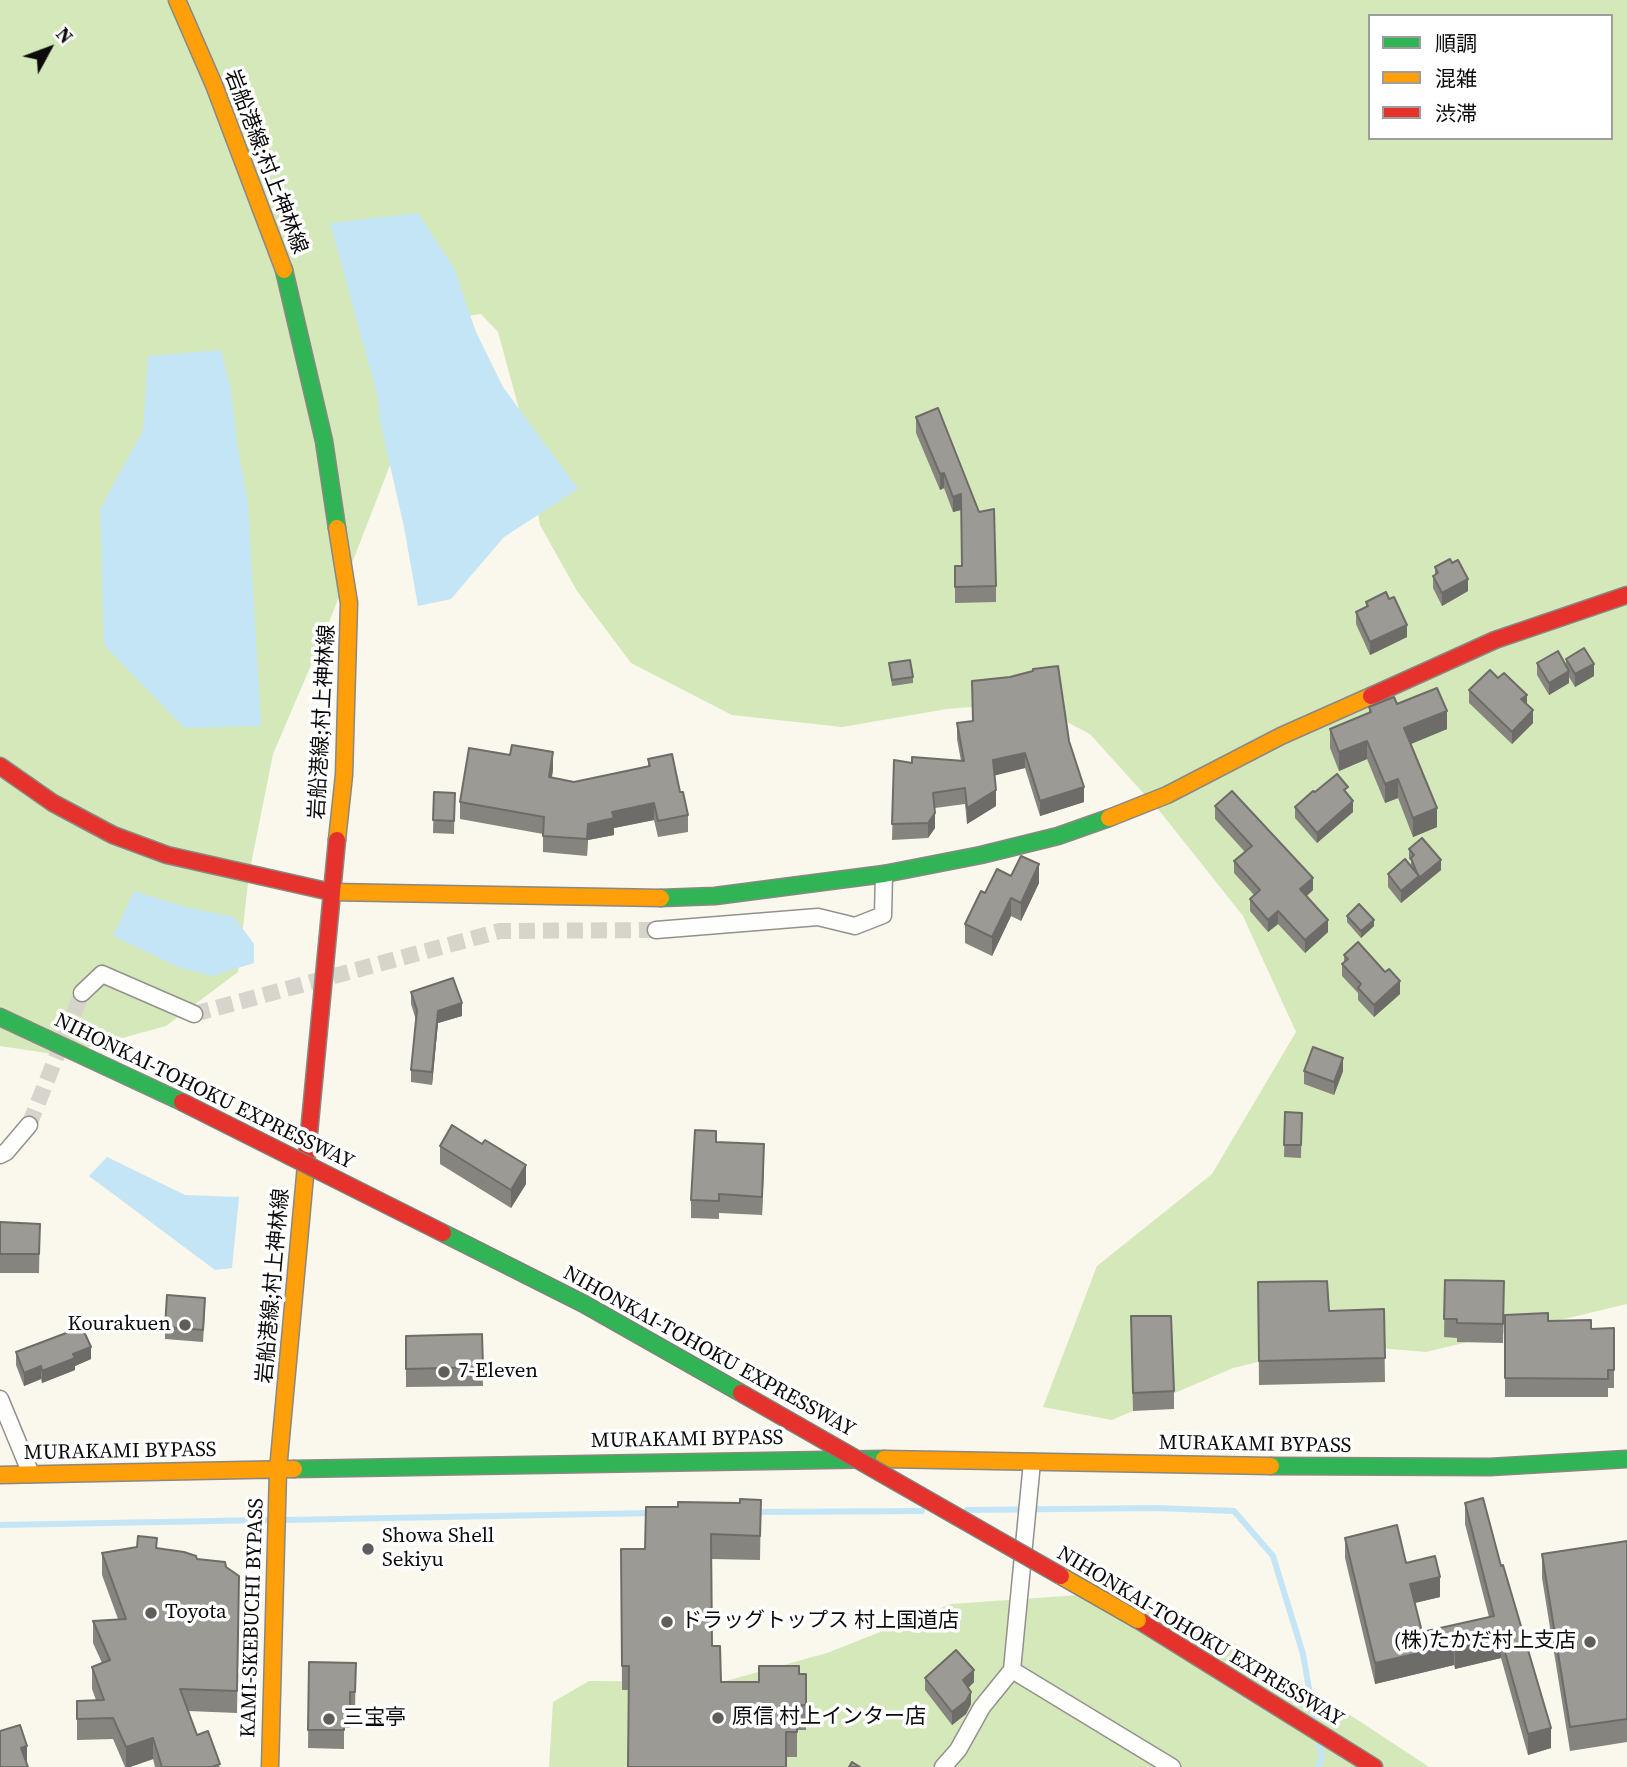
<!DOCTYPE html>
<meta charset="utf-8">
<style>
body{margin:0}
#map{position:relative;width:1627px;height:1767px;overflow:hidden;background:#faf7ed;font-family:"Source Serif 4","Noto Sans JP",serif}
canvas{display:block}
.legend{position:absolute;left:1368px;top:14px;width:245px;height:126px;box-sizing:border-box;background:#fff;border:2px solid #9d9d9d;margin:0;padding:9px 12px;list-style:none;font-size:21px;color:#0b0b0b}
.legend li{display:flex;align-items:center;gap:14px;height:35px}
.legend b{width:35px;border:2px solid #9d9d9d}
.north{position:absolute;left:14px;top:14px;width:70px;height:70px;-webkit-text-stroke:5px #fff;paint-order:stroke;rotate:49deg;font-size:19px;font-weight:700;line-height:28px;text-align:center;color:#0b0b0b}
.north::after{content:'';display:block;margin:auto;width:24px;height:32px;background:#0b0b0b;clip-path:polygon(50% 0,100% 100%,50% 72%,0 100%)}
</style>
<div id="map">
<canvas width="1627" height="1767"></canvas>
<ul class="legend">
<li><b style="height:9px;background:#30b455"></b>順調</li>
<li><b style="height:9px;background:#ff9f0a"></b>混雑</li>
<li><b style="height:9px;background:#e5322d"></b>渋滞</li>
</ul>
<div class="north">N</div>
</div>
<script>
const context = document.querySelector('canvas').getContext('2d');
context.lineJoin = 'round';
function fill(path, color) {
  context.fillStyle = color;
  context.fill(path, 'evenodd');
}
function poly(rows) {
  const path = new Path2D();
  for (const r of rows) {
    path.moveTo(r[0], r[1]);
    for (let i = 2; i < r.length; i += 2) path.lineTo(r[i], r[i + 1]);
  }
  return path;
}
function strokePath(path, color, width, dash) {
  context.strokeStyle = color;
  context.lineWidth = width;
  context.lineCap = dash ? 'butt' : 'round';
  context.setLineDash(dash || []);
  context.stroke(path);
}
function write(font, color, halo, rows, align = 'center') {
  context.font = font + ' "Source Serif 4","Noto Sans JP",serif';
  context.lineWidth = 7;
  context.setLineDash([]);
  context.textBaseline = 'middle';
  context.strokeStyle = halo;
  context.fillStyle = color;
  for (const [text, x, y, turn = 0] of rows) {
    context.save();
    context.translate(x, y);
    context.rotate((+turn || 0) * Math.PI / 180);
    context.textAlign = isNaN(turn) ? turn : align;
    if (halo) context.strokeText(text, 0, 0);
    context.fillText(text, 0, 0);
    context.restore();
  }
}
fill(poly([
 [0,0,1627,0,1627,1304,1426,1352,1332,1344,1233,1368,1112,1420,1043,1407,1097,1266,1212,1174,1296,1032,1243,916,1162,814,1090,734,1029,702,947,709,842,727,732,715,631,663,577,591,540,525,522,420,498,332,481,314,453,318,399,442,326,630,273,754,249,874,238,972,166,1026,60,1055,0,1046],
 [1370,16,1611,16,1611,138,1370,138],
 [1137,1591,1219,1634,1332,1703,1429,1767,549,1767,553,1702,589,1681,722,1682,827,1653,951,1604]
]), '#d4e8ba');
fill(poly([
 [418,213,454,268,476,332,503,387,578,489,504,537,451,599,418,606,404,527,380,421,377,394,330,223],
 [221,350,231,390,237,443,248,503,261,726,184,728,104,645,100,509,143,431,148,356],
 [134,891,189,908,234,917,254,944,254,963,212,976,180,968,113,936],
 [107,1157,185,1195,239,1197,232,1268,215,1270,89,1176]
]), '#c3e5f5');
strokePath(poly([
 [967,1510,1156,1508,1234,1511,1273,1556,1303,1654,1314,1718],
 [754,1512,922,1511],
 [285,1520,652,1513],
 [0,1525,267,1520],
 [1318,1767,1322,1758,1319,1745]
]), '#c3e5f5', 6);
strokePath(poly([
 [194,1014,500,931,656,930],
 [29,1125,82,993]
]), '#d6d4cb', 16, [16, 8]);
const street = poly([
 [656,930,818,917,855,926,883,915,884,874],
 [82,993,102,974,194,1014],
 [0,1155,6,1152,29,1125],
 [0,1399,31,1474],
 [1012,1670,1172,1767],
 [943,1767,958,1750,982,1707,1012,1670,1032,1462]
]);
const fast = poly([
 [284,270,324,441,337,528],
 [661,898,715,896,884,874,981,855,1058,836,1109,818],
 [0,1017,182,1102],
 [1271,1466,1490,1467,1627,1459],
 [294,1469,884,1459]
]);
const slow = poly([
 [177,0,214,85,284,270],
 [1109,818,1167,795,1281,736,1371,696],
 [337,840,344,775,349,603,337,528],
 [331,892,661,898],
 [884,1459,1271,1466],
 [278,1470,307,1154],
 [0,1475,294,1469],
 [270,1767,278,1470]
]);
const jam = poly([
 [1371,696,1495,640,1627,595],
 [0,766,53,803,113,835,167,855,331,892],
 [307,1154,337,840],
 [1138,1620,1374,1767]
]);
strokePath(street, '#93918d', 19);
strokePath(fast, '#898883', 19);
strokePath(slow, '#898883', 19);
strokePath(jam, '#898883', 19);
strokePath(street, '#fefefc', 16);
strokePath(fast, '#30b455', 16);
strokePath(slow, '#ff9f0a', 16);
strokePath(jam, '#e5322d', 16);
const fastBridge = poly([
 [443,1233,584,1304,741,1393]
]);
const slowBridge = poly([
 [1061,1576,1138,1620]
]);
const jamBridge = poly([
 [182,1102,443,1233],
 [741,1393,1061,1576]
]);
strokePath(fastBridge, '#807f7a', 19, []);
strokePath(slowBridge, '#807f7a', 19, []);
strokePath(jamBridge, '#807f7a', 19, []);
strokePath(fastBridge, '#30b455', 16);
strokePath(slowBridge, '#ff9f0a', 16);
strokePath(jamBridge, '#e5322d', 16);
fill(poly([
 [938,408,996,586,996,602,955,603,955,566,962,566,961,510,953,512,944,488,940,490,916,433,916,417],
 [1452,563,1468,591,1442,606,1433,588,1433,576,1435,575,1435,567],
 [1366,602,1407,637,1370,655,1356,624,1356,612,1366,607],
 [1566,659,1594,676,1575,687,1569,677,1569,683,1549,695,1537,675,1537,663,1566,665],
 [889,663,913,677,913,683,892,686],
 [1498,678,1527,704,1533,723,1512,744,1469,703,1469,690],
 [1397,704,1447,729,1410,744,1437,827,1413,837,1398,798,1385,803,1367,759,1339,771,1330,748,1330,729,1369,713,1369,707],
 [957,723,1069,741,1084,802,1040,816,1025,768,994,775,996,806,967,824,965,804,935,808,935,828,928,838,892,840,894,760,912,763,961,761,957,739],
 [510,755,553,769,552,778,574,782,648,766,648,759,680,792,688,815,688,832,658,837,654,820,614,828,614,835,588,840,587,856,543,852,543,834,460,819,460,802],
 [434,792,455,793,454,834,433,833],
 [1315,792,1348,795,1353,812,1317,843,1295,818,1295,807],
 [1215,806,1313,890,1307,896,1328,932,1305,953,1278,924,1268,932,1250,911,1250,899,1254,895,1234,873,1234,861,1245,852,1215,819],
 [1409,849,1441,870,1401,903,1388,887,1388,874,1411,866,1411,861,1409,859],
 [1011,876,1039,883,1021,921,1011,916,992,956,965,943,965,924,985,893],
 [1347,916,1374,926,1361,938,1347,922],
 [1344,955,1400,994,1374,1017,1358,1000,1358,993,1342,976,1342,964,1344,962],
 [411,992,462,1016,438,1023,432,1085,411,1082,411,1070,416,1020,411,1004],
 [1304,1071,1343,1071,1334,1095,1304,1084],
 [1285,1112,1302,1113,1301,1158,1284,1157],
 [716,1142,764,1163,762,1215,719,1213,719,1219,691,1218,691,1200],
 [440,1146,526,1184,511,1208,440,1164],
 [0,1222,40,1224,39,1273,0,1273],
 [1445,1280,1504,1300,1503,1343,1457,1342,1457,1338,1444,1337],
 [1258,1282,1329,1311,1384,1309,1385,1382,1259,1385],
 [205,1311,203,1342,165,1339,165,1327],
 [1505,1315,1548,1321,1591,1329,1614,1328,1614,1388,1608,1388,1608,1397,1505,1397],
 [482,1334,483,1386,406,1387,406,1336],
 [1131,1335,1174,1391,1174,1409,1133,1411],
 [16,1352,91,1359,75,1366,75,1370,42,1383,41,1379,24,1386,16,1365],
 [761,1500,760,1560,711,1559,712,1646,721,1682,759,1682,799,1674,806,1674,806,1730,797,1730,797,1757,786,1757,629,1690,622,1690,621,1549,645,1549,678,1507,740,1503],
 [1465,1503,1501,1566,1551,1748,1528,1755,1501,1658,1455,1669,1454,1665,1375,1684,1345,1558,1345,1538,1406,1563,1440,1597,1415,1603,1422,1632,1489,1617,1465,1524],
 [1627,1541,1627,1742,1570,1751,1542,1578,1542,1554],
 [137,1547,157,1549,226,1567,239,1598,237,1713,188,1711,197,1735,220,1767,155,1767,153,1759,130,1767,125,1767,113,1739,77,1740,77,1701,96,1700,92,1689,92,1667,102,1663,93,1643,93,1621,118,1619,102,1575,102,1553],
 [309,1662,356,1663,355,1710,350,1710,350,1728,344,1728,344,1749,308,1748],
 [925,1678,974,1682,968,1688,971,1704,966,1714,952,1725,925,1690]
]), '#86847f');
fill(poly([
 [944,473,944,488,940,490,940,474],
 [961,494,961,510,953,512,953,497],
 [1468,579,1468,591,1442,606,1442,593],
 [1407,625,1407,637,1370,655,1370,642],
 [1594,664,1594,676,1575,687,1575,674],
 [1569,671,1569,683,1549,695,1549,683],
 [1527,695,1527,708,1521,699],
 [1533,710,1533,723,1512,744,1512,732],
 [1447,711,1447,729,1404,747,1404,728],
 [1367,741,1367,759,1339,771,1339,752],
 [553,752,553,769,549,794,549,777],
 [1025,753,1025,768,993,776,993,760],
 [1398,779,1398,798,1385,803,1385,784],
 [1084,787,1084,802,1040,816,1040,801],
 [996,790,996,806,967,824,967,808],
 [1353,801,1353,812,1317,843,1317,833],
 [654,803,654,820,614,828,614,835,588,840,587,856,588,824,612,812],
 [1437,808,1437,827,1413,837,1413,818],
 [935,813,935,828,928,838,928,823],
 [1441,860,1441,870,1401,903,1401,891,1419,876],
 [1039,864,1039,883,1021,921,1021,903],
 [1313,878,1313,890,1300,901,1300,889],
 [1011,898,1011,916,992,956,992,937],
 [1278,911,1278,924,1268,932,1268,920],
 [1328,920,1328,932,1305,953,1305,940],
 [1374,920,1374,926,1361,938,1361,931],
 [1400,981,1400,994,1374,1017,1374,1005],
 [462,1003,462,1016,438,1023,432,1085,432,1072,438,1011],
 [1343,1058,1343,1071,1334,1095,1334,1082],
 [764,1144,764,1163,762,1215,762,1197],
 [526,1165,526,1184,511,1208,511,1190],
 [91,1347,91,1359,75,1366,75,1370,42,1383,42,1371,73,1354],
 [41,1366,41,1379,24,1386,24,1373],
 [1440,1577,1440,1597,1410,1604,1410,1584],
 [1501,1638,1501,1658,1455,1669,1455,1648],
 [1454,1645,1454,1665,1375,1684,1375,1663],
 [974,1670,974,1682,963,1693,963,1680],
 [971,1692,971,1704,966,1714,952,1725,952,1712],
 [1551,1728,1551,1748,1528,1755,1528,1734],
 [153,1738,153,1759,130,1767,126,1767,126,1747],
 [27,1746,27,1762,21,1764,21,1748]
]), '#6d6c68');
const building = poly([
 [938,408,979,512,994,509,996,586,955,587,955,566,962,566,961,494,953,497,944,473,940,474,916,417,938,408],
 [1450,559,1452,563,1458,560,1468,579,1442,593,1433,576,1438,573,1435,567,1450,559],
 [1386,592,1389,599,1394,597,1407,625,1370,642,1356,612,1368,606,1366,602,1386,592],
 [1584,648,1594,664,1575,674,1566,659,1584,648],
 [1558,651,1569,671,1549,683,1537,663,1558,651],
 [910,660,913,677,892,680,889,663,910,660],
 [1058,666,1069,741,1084,787,1040,801,1025,753,993,760,996,790,967,808,965,788,933,793,935,813,928,823,892,824,894,760,912,763,912,757,964,761,957,723,973,721,972,681,1010,677,1033,671,1033,669,1058,666],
 [1490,670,1498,678,1504,673,1527,695,1521,699,1533,710,1512,732,1469,690,1490,670],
 [1437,688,1447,711,1404,728,1437,808,1413,818,1398,779,1385,784,1367,741,1339,752,1330,729,1371,712,1369,707,1394,697,1397,704,1437,688],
 [512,745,553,752,549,777,574,782,650,766,648,759,672,754,680,792,683,792,688,815,658,821,654,803,612,812,614,818,588,824,587,839,543,836,544,817,460,802,469,748,510,755,512,745],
 [1337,774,1348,787,1344,790,1353,801,1317,833,1295,807,1313,791,1315,792,1337,774],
 [1232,791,1313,878,1300,889,1328,920,1305,940,1278,911,1268,920,1250,899,1260,890,1234,861,1252,846,1215,806,1232,791],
 [434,792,455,793,454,821,433,820,434,792],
 [1422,838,1441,860,1419,878,1411,858,1414,855,1409,849,1422,838],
 [1021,856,1039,864,1021,903,1011,898,992,937,965,924,981,891,985,893,997,869,1011,876,1021,856],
 [1405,859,1419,876,1401,891,1388,874,1405,859],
 [1359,904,1374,920,1361,931,1347,916,1359,904],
 [1358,942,1385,972,1389,969,1400,981,1374,1005,1358,988,1361,984,1342,964,1348,959,1344,955,1358,942],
 [453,978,462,1003,438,1011,432,1072,411,1070,417,1010,411,992,453,978],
 [1313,1047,1343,1058,1334,1082,1304,1071,1313,1047],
 [1285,1112,1302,1113,1301,1145,1284,1145,1285,1112],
 [452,1125,482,1144,485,1140,526,1165,511,1190,440,1146,452,1125],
 [695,1130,716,1131,716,1142,764,1144,762,1197,719,1194,719,1201,691,1200,695,1130],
 [0,1222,40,1224,39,1254,0,1254,0,1222],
 [1445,1280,1504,1281,1503,1324,1457,1323,1457,1319,1444,1319,1445,1280],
 [1327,1281,1329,1311,1384,1309,1385,1358,1259,1361,1258,1282,1327,1281],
 [167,1295,205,1298,203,1330,165,1327,167,1295],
 [1548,1313,1548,1321,1591,1320,1591,1329,1614,1328,1614,1370,1608,1370,1608,1379,1505,1378,1505,1315,1548,1313],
 [1131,1316,1171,1316,1174,1391,1133,1393,1131,1316],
 [82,1327,91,1347,73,1354,75,1358,42,1371,41,1366,24,1373,16,1352,82,1327],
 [482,1334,483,1367,406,1369,406,1336,482,1334],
 [1483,1498,1501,1566,1503,1565,1551,1728,1528,1734,1501,1638,1455,1648,1454,1645,1375,1663,1345,1538,1397,1525,1406,1563,1435,1556,1440,1577,1410,1584,1422,1632,1494,1616,1465,1503,1483,1498],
 [740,1499,761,1500,760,1536,711,1534,712,1646,720,1646,721,1682,759,1682,759,1666,799,1666,799,1674,806,1674,806,1705,797,1705,797,1732,786,1732,786,1767,628,1767,629,1666,622,1666,621,1549,645,1549,646,1507,678,1507,678,1502,740,1503,740,1499],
 [138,1536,157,1538,156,1548,184,1552,196,1556,197,1559,225,1562,226,1567,239,1576,237,1691,180,1689,197,1735,208,1731,220,1764,212,1767,162,1767,153,1738,126,1747,113,1718,77,1719,77,1701,104,1700,92,1667,110,1660,93,1621,126,1619,102,1553,137,1547,138,1536],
 [1627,1541,1627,1719,1570,1727,1542,1554,1627,1541],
 [956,1650,974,1670,963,1680,971,1692,966,1701,952,1712,925,1678,956,1650],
 [309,1662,356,1663,355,1692,350,1692,350,1710,344,1709,344,1730,308,1730,309,1662],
 [20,1725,27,1746,21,1748,28,1767,0,1767,0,1731,20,1725],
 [852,1762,860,1767,849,1767,852,1762]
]);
fill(building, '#9c9a94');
strokePath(building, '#6d6c68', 2);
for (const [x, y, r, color] of [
 [185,1325,7,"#5f5e5a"],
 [444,1372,7,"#5f5e5a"],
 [368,1549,7,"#5f5e5a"],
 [151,1613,7,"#5f5e5a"],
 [667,1622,7,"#5f5e5a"],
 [1590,1642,7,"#5f5e5a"],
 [718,1718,7,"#5f5e5a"],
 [329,1719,7,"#5f5e5a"]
]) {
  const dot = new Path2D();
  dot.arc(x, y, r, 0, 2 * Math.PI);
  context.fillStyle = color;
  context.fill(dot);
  strokePath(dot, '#fff', 2.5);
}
write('21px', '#0b0b0b', '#fff', [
 ["岩船港線;村上神林線",265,162,69],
 ["岩船港線;村上神林線",323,722,-87],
 ["NIHONKAI-TOHOKU EXPRESSWAY",204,1092,26],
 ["岩船港線;村上神林線",274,1286,-85],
 ["NIHONKAI-TOHOKU EXPRESSWAY",709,1352,29],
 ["MURAKAMI BYPASS",687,1440,-1],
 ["MURAKAMI BYPASS",1255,1445,1],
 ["MURAKAMI BYPASS",120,1452,-1],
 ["KAMI-SKEBUCHI BYPASS",253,1618,-88],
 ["NIHONKAI-TOHOKU EXPRESSWAY",1200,1637,31]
]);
write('21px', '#0b0b0b', '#fff', [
 ["Kourakuen",171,1325,"right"],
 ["7-Eleven",458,1372],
 ["Showa Shell",382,1537],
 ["Sekiyu",382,1561],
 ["Toyota",165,1613],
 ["ドラッグトップス 村上国道店",681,1622],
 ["(株)たかだ村上支店",1576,1642,"right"],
 ["原信 村上インター店",732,1718],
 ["三宝亭",343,1719]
], 'left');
</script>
